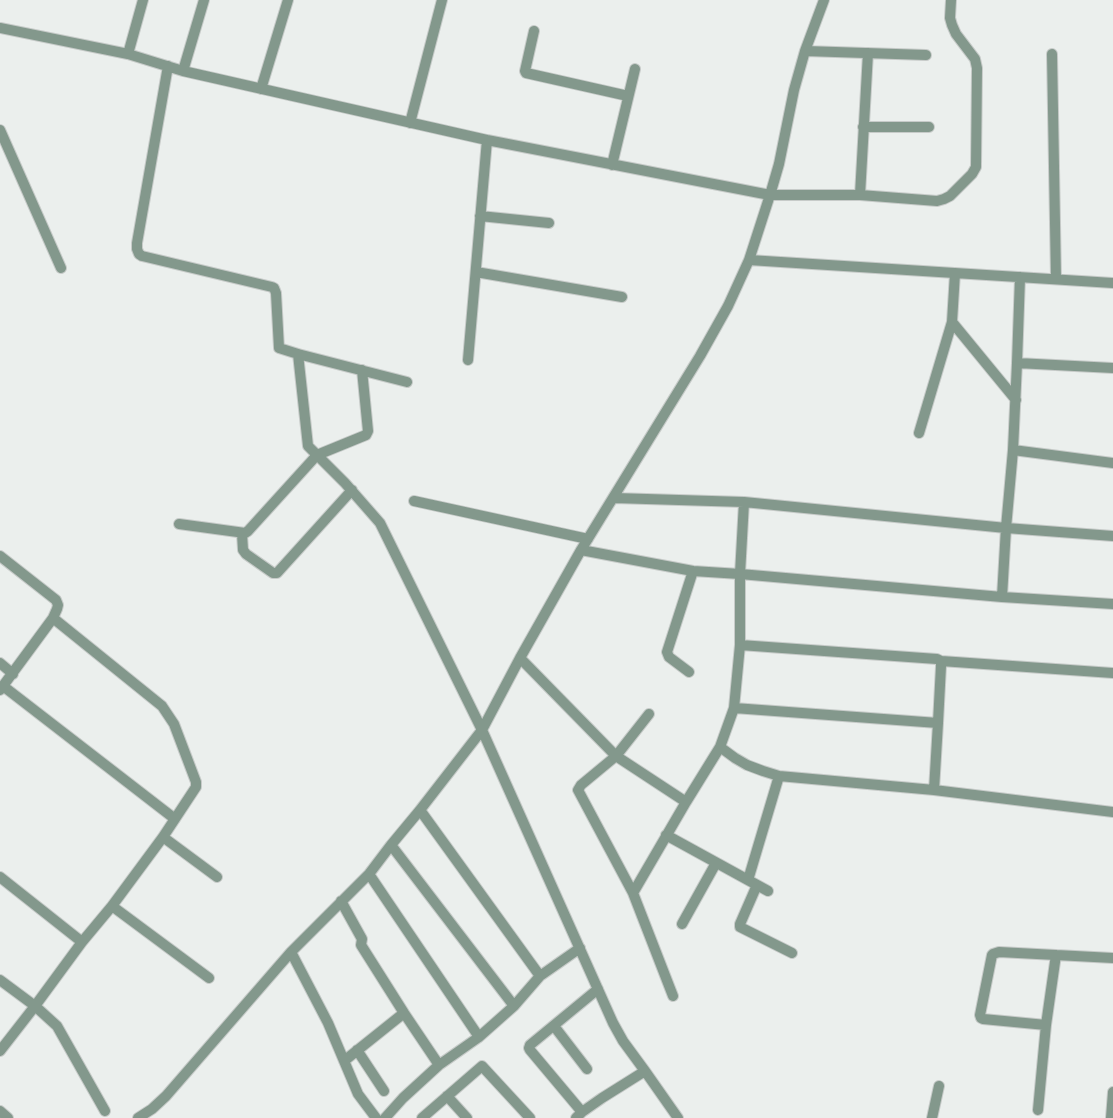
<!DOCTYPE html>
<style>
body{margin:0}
canvas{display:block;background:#ebefed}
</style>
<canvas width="1113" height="1118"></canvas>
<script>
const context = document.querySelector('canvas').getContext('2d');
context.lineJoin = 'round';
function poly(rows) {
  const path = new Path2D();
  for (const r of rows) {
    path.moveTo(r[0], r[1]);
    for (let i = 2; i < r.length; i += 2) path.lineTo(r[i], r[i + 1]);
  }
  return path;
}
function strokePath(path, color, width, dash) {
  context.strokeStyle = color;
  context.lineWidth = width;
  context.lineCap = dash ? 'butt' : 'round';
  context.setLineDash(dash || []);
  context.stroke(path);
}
const minor = poly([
 [0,28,128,54,183,71,487,140,770,195,860,195,937,201,944,199,950,196,972,174,976,167,977,68,975,59,956,34,952,25,950,18,951,0],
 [534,31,525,71,526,73,628,96],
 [805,51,926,55],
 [128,54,143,0],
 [1052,54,1056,279],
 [168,66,137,243,137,249,139,254,142,256,272,287,274,288,276,293,279,348,298,354,407,382],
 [183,71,204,0],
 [261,89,288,0],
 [410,123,442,0],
 [863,127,929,127],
 [0,130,61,268],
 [612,165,635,69],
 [860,195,868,53],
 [480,216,549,223],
 [749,260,1113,283],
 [476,272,622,297],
 [952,322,1016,400],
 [298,354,308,446,345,483,380,523,482,730,613,1023,623,1041,645,1071,678,1118],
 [468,360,487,140],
 [1017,363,1113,368],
 [919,433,952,322,955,273],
 [1013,450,1113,463],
 [614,498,744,502,1006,528,1113,536],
 [414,501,588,539],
 [179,524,245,533,248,531,317,455,366,435,368,431,362,370],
 [242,534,243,550,246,554,273,573,277,573,352,490],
 [581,550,693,571,740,574,1002,597,1113,604],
 [0,556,56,600,58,605,57,609,53,618,0,690],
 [1002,597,1006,528,1013,450,1017,363,1020,277],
 [740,645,937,659,941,661,1113,673],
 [520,658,616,756,686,802],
 [0,663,13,674],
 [689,672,669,657,667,652,693,571],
 [3,686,175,819],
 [734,708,938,723,941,666,941,661],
 [649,714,616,756,581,785,578,790,633,893,673,996],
 [720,747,735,758,747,765,763,771,779,776,934,790,1113,812],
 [934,790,938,723],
 [420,810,540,976],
 [666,835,768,891],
 [163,837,217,877],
 [391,845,514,1006],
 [369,874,479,1037],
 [0,877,82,942],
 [748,880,779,776],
 [757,885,740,924,740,927,792,953],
 [633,893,686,802,720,747,734,708,740,645,740,574,744,502],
 [341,901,362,939,361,945,404,1013,439,1065],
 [112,906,209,978],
 [682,924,716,863],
 [291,952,328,1023,358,1094,376,1118],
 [0,980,35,1006,57,1026,105,1111],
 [1046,1025,983,1019,981,1018,980,1015,992,955,993,954,999,952,1113,958],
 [554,1026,587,1069],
 [357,1050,384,1091],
 [0,1051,35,1006,82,942,112,906,163,837,196,787,196,782,174,724,162,706,53,618],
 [344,1061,404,1013],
 [447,1096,467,1118],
 [1038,1110,1046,1025,1056,955],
 [0,1111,8,1118],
 [582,1112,530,1050,529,1048,530,1045,598,989],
 [138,1118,152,1109,166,1096,291,952,369,874,391,845,420,810,482,730,520,658,581,550,700,356,728,306,749,260,770,195,779,164,794,90,805,51,824,0],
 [385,1118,403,1098,439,1065,479,1037,514,1006,540,976,580,948],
 [422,1118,482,1066,530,1118],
 [576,1118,582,1112,602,1098,645,1071],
 [932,1118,939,1086],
 [1111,1118,1113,1092]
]);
strokePath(minor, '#c7cbc9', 12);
strokePath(minor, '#83988c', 10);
</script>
